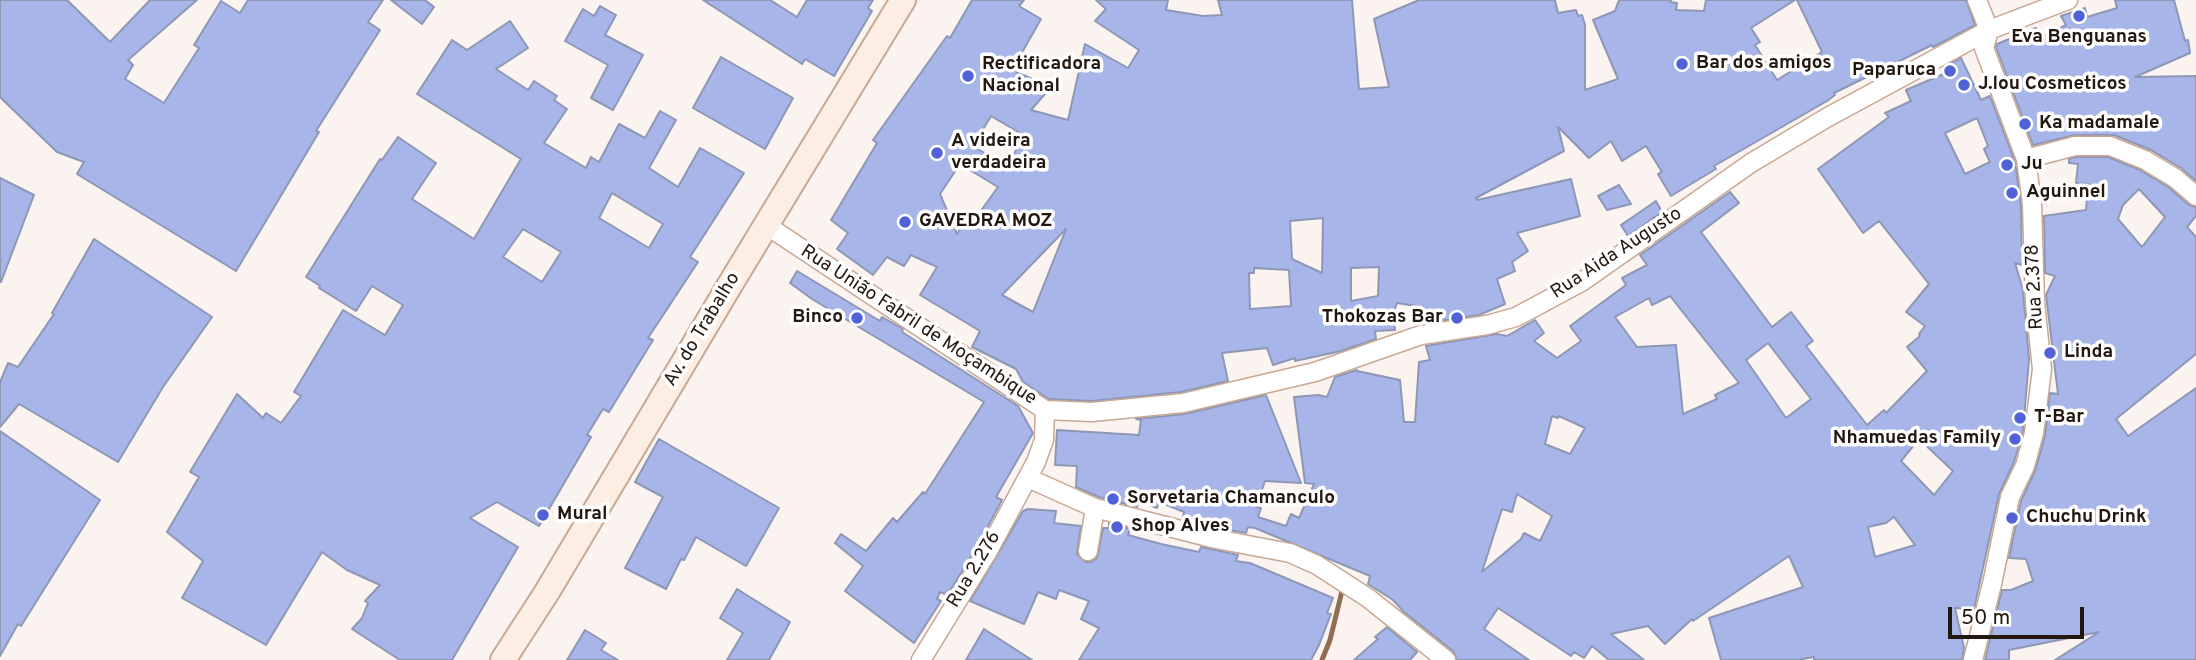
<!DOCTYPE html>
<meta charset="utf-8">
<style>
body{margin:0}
#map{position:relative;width:2196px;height:660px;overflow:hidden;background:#faf3ef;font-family:Overpass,sans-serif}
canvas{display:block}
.scale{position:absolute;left:1948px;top:607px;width:136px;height:32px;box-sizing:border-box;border:4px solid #231810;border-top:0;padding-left:9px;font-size:21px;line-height:24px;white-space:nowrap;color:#231810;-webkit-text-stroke:5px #fff;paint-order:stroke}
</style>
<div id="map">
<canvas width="2196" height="660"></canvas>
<div class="scale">50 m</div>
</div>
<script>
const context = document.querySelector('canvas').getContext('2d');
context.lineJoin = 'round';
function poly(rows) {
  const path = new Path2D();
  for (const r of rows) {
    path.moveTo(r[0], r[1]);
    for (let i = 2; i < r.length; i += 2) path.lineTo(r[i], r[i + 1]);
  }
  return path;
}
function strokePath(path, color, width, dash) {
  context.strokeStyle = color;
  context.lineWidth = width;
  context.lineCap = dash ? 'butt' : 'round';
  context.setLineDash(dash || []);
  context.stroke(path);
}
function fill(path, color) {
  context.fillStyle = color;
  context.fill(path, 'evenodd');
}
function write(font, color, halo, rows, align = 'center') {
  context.font = font + ' Overpass,sans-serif';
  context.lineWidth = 7;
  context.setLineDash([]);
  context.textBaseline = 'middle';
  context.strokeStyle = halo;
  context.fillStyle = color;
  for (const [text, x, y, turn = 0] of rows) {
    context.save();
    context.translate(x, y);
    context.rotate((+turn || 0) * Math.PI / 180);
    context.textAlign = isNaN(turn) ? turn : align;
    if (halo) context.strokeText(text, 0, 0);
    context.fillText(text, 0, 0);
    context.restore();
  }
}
strokePath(poly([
 [1322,660,1330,640,1343,587]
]), '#926d52', 5);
const building = poly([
 [0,0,67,0,110,42,150,0,197,0,128,60,133,65,125,79,164,103,199,48,194,45,221,1,240,13,248,0,383,0,368,22,380,30,316,131,319,132,236,271,77,174,84,162,57,152,0,97,0,0],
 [391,0,425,0,434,7,422,24,391,0],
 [703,0,770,0,797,17,807,0,873,0,868,8,872,11,834,76,805,59,802,64,703,0],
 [972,0,1024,0,1019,6,1041,19,1020,56,1016,72,1051,87,1031,110,1068,120,1085,44,1128,68,1139,50,1095,21,1106,9,1096,0,1168,0,1166,10,1203,16,1222,15,1218,0,1352,0,1359,89,1389,87,1374,19,1419,0,1555,0,1558,13,1576,10,1578,16,1582,15,1585,25,1585,90,1618,79,1593,20,1615,11,1619,0,1671,0,1670,2,1677,3,1676,10,1704,11,1706,0,1795,0,1751,28,1760,42,1755,45,1777,80,1822,52,1797,0,1966,0,1975,25,1933,47,1932,45,1834,93,1835,95,1827,101,1714,166,1716,169,1671,196,1658,174,1662,172,1646,146,1622,161,1611,141,1589,158,1558,127,1564,151,1476,198,1477,200,1571,179,1580,216,1517,233,1528,251,1512,262,1515,271,1497,279,1505,304,1479,315,1432,322,1431,313,1423,314,1423,307,1397,303,1393,314,1395,330,1375,331,1376,339,1341,351,1295,361,1295,358,1273,365,1267,348,1222,353,1228,381,1181,392,1092,401,1049,399,1023,382,1016,369,972,347,980,331,920,295,937,267,911,255,904,266,887,257,873,275,837,249,848,233,831,220,877,143,873,140,947,36,950,38,972,0],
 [991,116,1025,136,1006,166,973,146,991,116],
 [960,164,998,187,975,219,968,215,957,234,940,194,960,164],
 [1323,218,1322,273,1292,259,1290,221,1323,218],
 [1066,229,1033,312,1002,295,1066,229],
 [1379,267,1378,296,1351,301,1351,268,1379,267],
 [1254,268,1289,270,1291,306,1250,309,1249,273,1254,273,1254,268],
 [2115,0,2174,0,2185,41,2188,40,2190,53,2135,77,2196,76,2196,181,2181,168,2151,150,2114,135,2075,135,2033,145,1996,47,1997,44,2036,28,2040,38,2066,25,2061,16,2085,8,2087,17,2117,8,2115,0],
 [600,6,616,15,605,35,643,55,613,110,591,98,608,65,565,41,583,9,594,16,600,6],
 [510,21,528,48,496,69,528,90,534,81,557,96,554,100,567,109,544,143,586,168,591,157,599,162,619,124,645,138,660,111,676,120,649,168,678,187,700,148,744,173,690,257,698,262,648,338,653,340,609,412,603,409,587,435,591,437,539,526,497,502,470,518,518,547,452,660,400,660,352,629,362,618,368,603,365,601,380,585,347,570,322,552,266,645,182,598,203,561,167,532,199,477,190,472,237,394,263,418,266,413,281,423,301,396,294,392,343,310,385,335,403,305,372,286,356,311,319,288,320,286,306,277,380,159,382,160,398,137,436,163,412,199,474,239,521,159,417,94,452,40,467,50,510,21],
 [612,193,663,224,649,248,599,218,612,193],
 [523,229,561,252,542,282,503,257,523,229],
 [721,57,793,98,765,149,693,108,721,57],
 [1961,58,1981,100,1990,96,2015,162,2021,205,2022,265,2015,263,2023,290,2029,359,2023,431,2014,462,1999,494,1974,609,1955,608,1964,648,1962,660,1814,660,1814,657,1797,660,1721,660,1709,618,1803,587,1789,556,1693,621,1692,619,1665,644,1648,626,1611,634,1644,660,1609,660,1592,646,1584,658,1574,652,1571,656,1498,608,1484,629,1529,660,1457,660,1453,651,1404,612,1393,600,1368,584,1370,576,1255,528,1248,527,1246,533,1218,528,1183,518,1184,512,1159,502,1157,508,1139,501,1137,507,1099,497,1076,487,1077,466,1055,465,1057,430,1139,435,1141,420,1136,419,1185,414,1266,395,1301,483,1265,481,1256,507,1261,508,1258,517,1286,526,1291,514,1299,518,1314,484,1305,483,1294,397,1318,395,1327,397,1335,377,1357,370,1357,371,1400,380,1404,422,1415,422,1419,362,1430,360,1426,346,1497,334,1507,336,1535,320,1544,333,1534,341,1557,358,1581,341,1570,326,1626,285,1622,278,1647,265,1640,255,1730,192,1739,203,1701,232,1772,327,1791,312,1813,341,1806,346,1867,425,1884,410,1886,413,1927,371,1907,347,1920,336,1919,334,1925,326,1906,312,1929,284,1879,221,1863,233,1818,169,1889,117,1885,113,1911,101,1906,90,1946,73,1943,68,1961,58],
 [1977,118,1988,146,1984,149,1990,162,1965,174,1945,133,1977,118],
 [1670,296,1739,383,1715,395,1717,399,1683,414,1676,345,1637,347,1615,317,1649,298,1652,305,1670,296],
 [1768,343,1811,399,1786,418,1746,360,1768,343],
 [1552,416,1558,418,1559,416,1585,428,1570,454,1545,444,1552,416],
 [1919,439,1953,471,1934,495,1901,461,1919,439],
 [1517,494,1552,516,1540,541,1524,533,1521,539,1482,572,1502,509,1512,512,1517,494],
 [1894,517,1915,545,1875,557,1868,527,1886,523,1894,517],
 [2076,157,2108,157,2140,170,2168,187,2189,205,2196,207,2196,216,2187,227,2196,237,2196,354,2116,419,2128,436,2196,388,2196,660,2055,660,2099,632,2009,650,2009,660,1985,660,2002,590,2011,590,2033,581,2026,559,2009,558,2021,501,2035,471,2045,436,2050,393,2058,394,2046,295,2055,276,2045,273,2044,216,2086,210,2088,184,2076,183,2078,164,2069,163,2069,159,2076,157],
 [2139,189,2165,217,2142,247,2118,219,2123,205,2139,189],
 [0,178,34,195,1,282,0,281,0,178],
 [1619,185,1631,204,1607,210,1598,196,1619,185],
 [1656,201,1662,212,1628,236,1621,225,1656,201],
 [94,239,212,317,163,387,118,462,19,404,0,427,0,382,8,363,18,367,54,314,52,313,94,239],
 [797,271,880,321,882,317,903,329,902,332,1018,406,1033,433,996,497,1002,500,978,545,950,591,948,590,945,594,940,592,937,599,941,601,914,643,845,591,863,566,835,543,841,534,866,551,893,518,897,522,923,492,925,494,984,402,812,299,790,283,797,271],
 [0,431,100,500,21,626,18,624,0,656,0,431],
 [659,439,779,508,746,566,696,537,684,560,681,559,666,589,625,568,663,497,635,482,659,439],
 [1028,509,1056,511,1054,523,1081,526,1077,554,1086,562,1091,562,1097,558,1103,528,1109,528,1109,523,1130,529,1128,535,1161,544,1199,552,1201,547,1238,555,1236,561,1250,563,1333,598,1327,613,1331,614,1319,645,1311,660,1079,660,1099,628,1081,619,1089,601,1059,590,1056,599,1038,592,1024,624,970,601,1023,511,1028,509],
 [737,589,790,622,769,660,727,660,743,633,720,618,737,589],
 [1387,627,1417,652,1410,660,1354,660,1378,639,1375,637,1387,627],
 [984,629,1032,660,966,660,984,629],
 [585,630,606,643,601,650,618,660,567,660,585,630]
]);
fill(building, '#a7b5e8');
strokePath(building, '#8e97b6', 2);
const minor = poly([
 [2026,159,2075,146,2110,146,2145,160,2175,178,2196,196],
 [766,225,1045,410,1044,440,1036,462,988,551,921,660],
 [1045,410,1092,412,1183,403,1315,372,1421,335,1487,325,1516,317,1583,281,1751,163,1828,117,1989,30,2068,0],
 [1028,478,1095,508,1216,539,1290,553,1317,565,1368,598,1446,660],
 [1088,551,1095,508],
 [1973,660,1992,584,2010,497,2025,466,2034,433,2042,369,2035,303,2032,204,2026,159,1984,48,1989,30,1977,0]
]);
const secondary = poly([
 [503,660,547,592,734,278,903,0]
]);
strokePath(minor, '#c7a893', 21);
strokePath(secondary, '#c7a893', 28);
strokePath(minor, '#fff', 18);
strokePath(secondary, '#fdeee3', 24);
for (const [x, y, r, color] of [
 [2079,16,7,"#5162d8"],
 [1682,64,7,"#5162d8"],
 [1950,71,7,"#5162d8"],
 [968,76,7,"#5162d8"],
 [1964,85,7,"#5162d8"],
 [2025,124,7,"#5162d8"],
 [937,153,7,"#5162d8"],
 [2007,165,7,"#5162d8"],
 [2012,193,7,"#5162d8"],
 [905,222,7,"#5162d8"],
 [857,318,7,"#5162d8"],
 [1457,318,7,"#5162d8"],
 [2050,353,7,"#5162d8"],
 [2020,418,7,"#5162d8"],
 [2015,439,7,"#5162d8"],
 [1113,499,7,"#5162d8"],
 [543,515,7,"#5162d8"],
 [2012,518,7,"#5162d8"],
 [1117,527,7,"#5162d8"]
]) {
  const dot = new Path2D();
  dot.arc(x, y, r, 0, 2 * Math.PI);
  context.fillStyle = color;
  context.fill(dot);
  strokePath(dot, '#fff', 2.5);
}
write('bold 19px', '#231810', '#fff', [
 ["Eva Benguanas",2079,38,"center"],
 ["Bar dos amigos",1696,64],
 ["Rectificadora",982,65],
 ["Nacional",982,87],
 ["Paparuca",1936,71,"right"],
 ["J.lou Cosmeticos",1978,85],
 ["Ka madamale",2039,124],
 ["A videira",951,142],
 ["verdadeira",951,164],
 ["Ju",2021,165],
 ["Aguinnel",2026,193],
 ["GAVEDRA MOZ",919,222],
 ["Binco",843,318,"right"],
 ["Thokozas Bar",1443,318,"right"],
 ["Linda",2064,353],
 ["T-Bar",2034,418],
 ["Nhamuedas Family",2001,439,"right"],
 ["Sorvetaria Chamanculo",1127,499],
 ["Mural",557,515],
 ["Chuchu Drink",2026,518],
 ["Shop Alves",1131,527]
], 'left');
write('19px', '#231810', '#fff', [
 ["Rua Aida Augusto",1617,254,-33],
 ["Rua 2.378",2036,287,-93],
 ["Rua União Fabril de Moçambique",918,326,33],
 ["Av. do Trabalho",703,330,-59],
 ["Rua 2.276",975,570,-59]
]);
</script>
